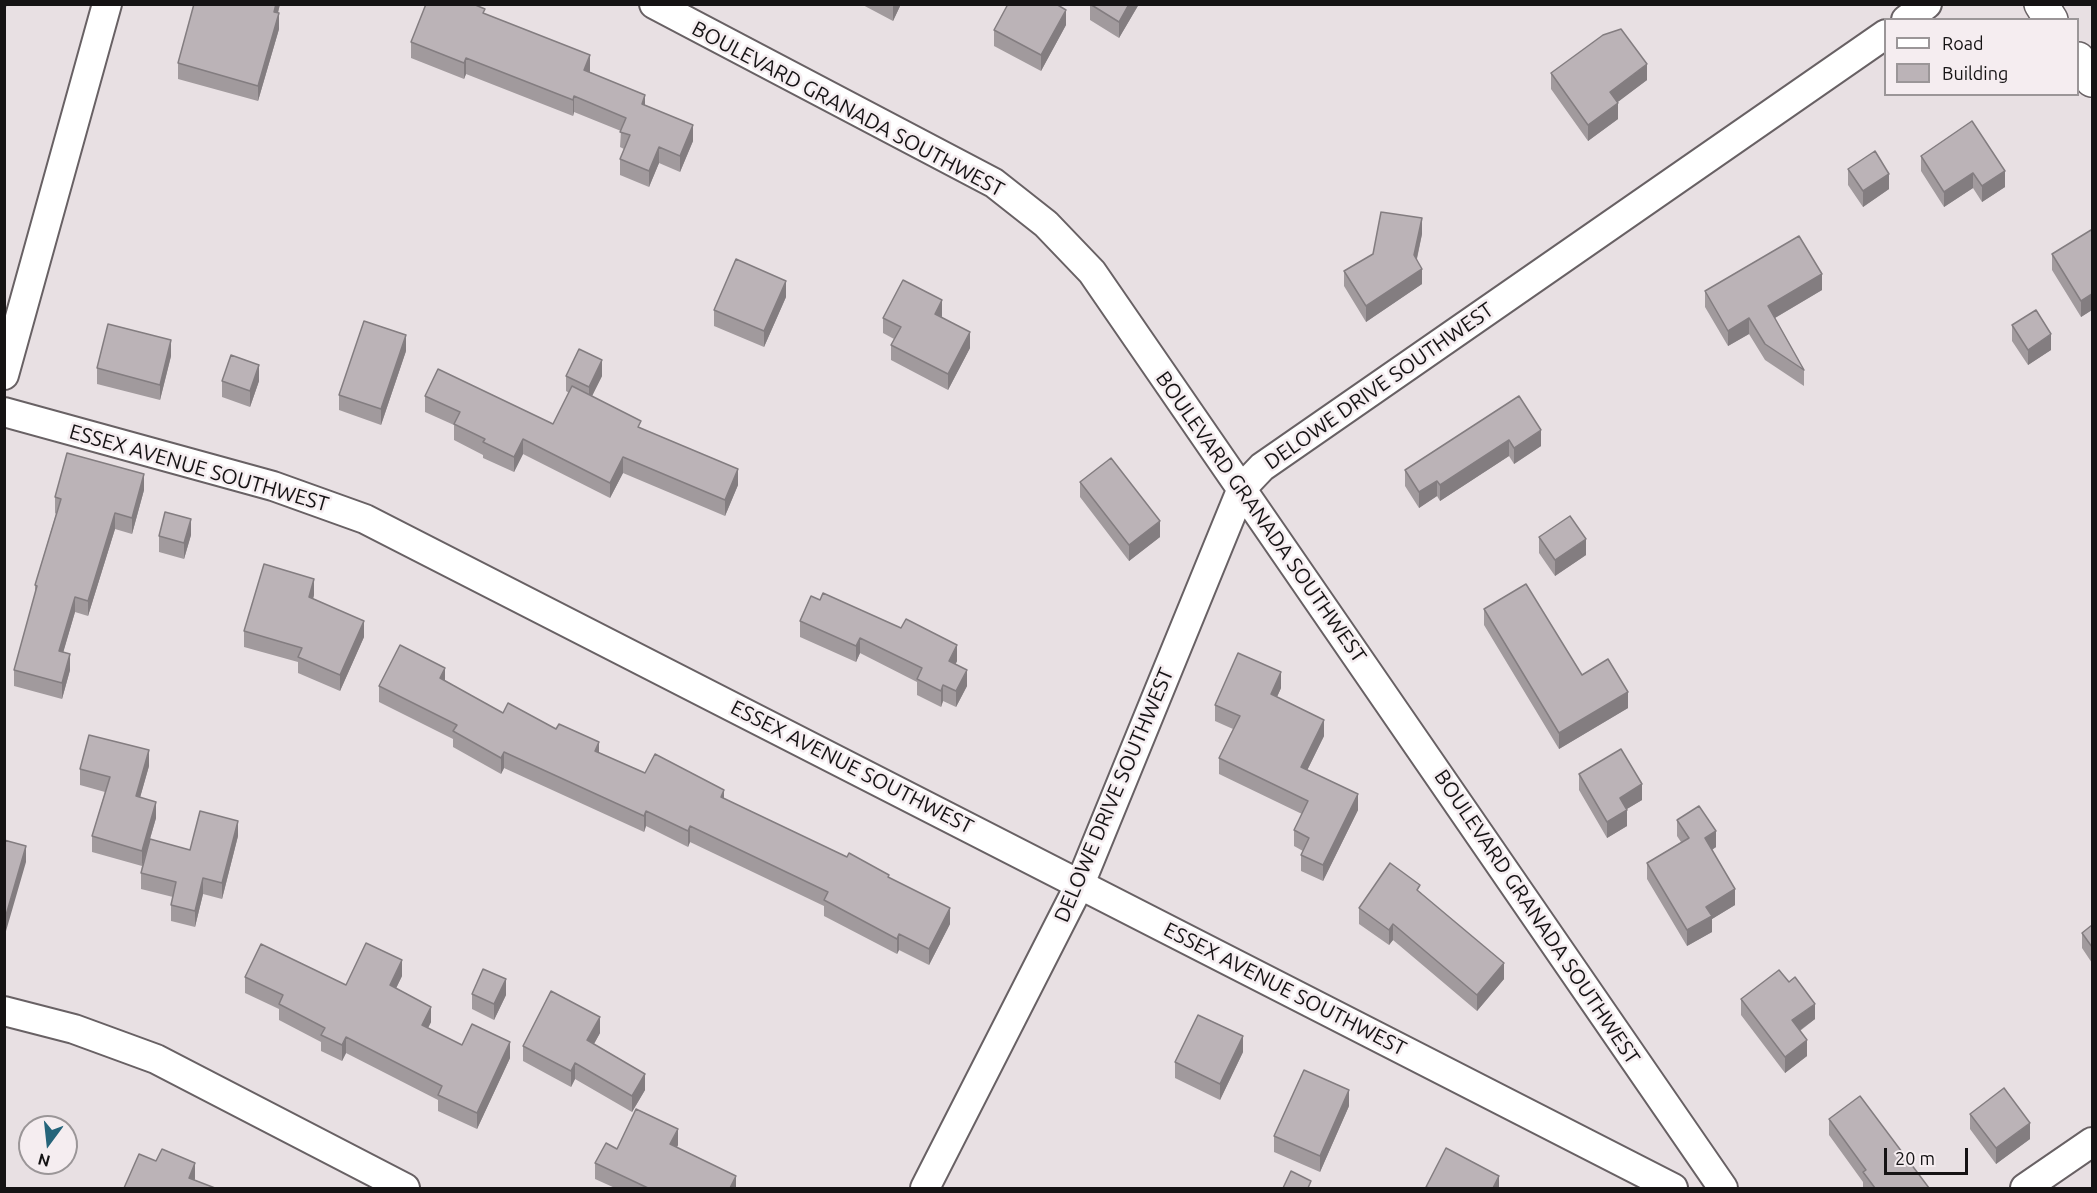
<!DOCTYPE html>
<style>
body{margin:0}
#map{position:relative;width:2097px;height:1193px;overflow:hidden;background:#e8e0e3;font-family:Ubuntu,sans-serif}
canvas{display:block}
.frame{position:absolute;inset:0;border:6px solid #151314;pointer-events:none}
.legend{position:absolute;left:1884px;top:18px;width:195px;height:78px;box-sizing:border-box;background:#f5edf0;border:2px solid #9b9698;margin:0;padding:8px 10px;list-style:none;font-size:18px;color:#151314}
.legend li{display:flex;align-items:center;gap:12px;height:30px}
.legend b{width:30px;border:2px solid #9b9698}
.north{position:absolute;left:18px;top:1115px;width:60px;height:60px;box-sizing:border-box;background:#f5edf0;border:2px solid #9b9698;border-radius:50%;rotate:195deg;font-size:16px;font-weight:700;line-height:24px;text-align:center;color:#151314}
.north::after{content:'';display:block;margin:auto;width:21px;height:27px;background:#25647a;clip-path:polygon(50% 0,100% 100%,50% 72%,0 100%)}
.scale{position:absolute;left:1884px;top:1148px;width:84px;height:27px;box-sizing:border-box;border:3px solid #151314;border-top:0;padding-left:8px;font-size:18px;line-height:21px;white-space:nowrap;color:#151314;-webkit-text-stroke:4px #f5edf0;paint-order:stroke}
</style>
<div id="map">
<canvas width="2097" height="1193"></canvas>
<div class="frame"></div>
<ul class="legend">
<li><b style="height:8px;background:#fff"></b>Road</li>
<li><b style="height:16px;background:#bbb3b7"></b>Building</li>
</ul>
<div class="north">N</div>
<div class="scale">20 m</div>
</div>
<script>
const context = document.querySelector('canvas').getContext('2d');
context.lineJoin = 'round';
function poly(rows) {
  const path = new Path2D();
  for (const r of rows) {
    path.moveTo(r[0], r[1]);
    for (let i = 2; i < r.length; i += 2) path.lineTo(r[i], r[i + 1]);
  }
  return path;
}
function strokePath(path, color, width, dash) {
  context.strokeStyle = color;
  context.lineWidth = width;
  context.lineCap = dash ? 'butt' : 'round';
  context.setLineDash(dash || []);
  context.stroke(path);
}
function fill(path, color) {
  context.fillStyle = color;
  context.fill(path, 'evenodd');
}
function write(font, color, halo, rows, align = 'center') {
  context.font = font + ' Ubuntu,sans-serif';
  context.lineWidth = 5;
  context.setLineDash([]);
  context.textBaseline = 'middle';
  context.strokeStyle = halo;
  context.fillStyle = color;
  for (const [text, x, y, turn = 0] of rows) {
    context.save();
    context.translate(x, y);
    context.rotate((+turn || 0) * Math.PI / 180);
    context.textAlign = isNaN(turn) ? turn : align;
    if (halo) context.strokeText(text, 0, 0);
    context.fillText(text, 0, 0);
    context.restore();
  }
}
const street = poly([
 [654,4,994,183,1046,224,1092,272,1723,1188],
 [1906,20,1927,4],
 [4,375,107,4],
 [4,412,273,486,365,519,1673,1188],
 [4,1011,74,1029,156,1059,405,1188],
 [925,1188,1080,884,1242,488,1262,467,1886,34],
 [2025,1188,2092,1142]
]);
const secondary = poly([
 [2041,4,2051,20],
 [2078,59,2092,80]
]);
strokePath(street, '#686164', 32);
strokePath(secondary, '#686164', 36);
strokePath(street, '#fff', 28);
strokePath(secondary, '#fff', 33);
fill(poly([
 [194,4,280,4,278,13,279,29,258,101,178,79,178,63],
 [861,4,901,4,893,21],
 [1090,4,1139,4,1119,38,1090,20],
 [485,14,590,71,590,72,645,105,693,141,680,172,659,163,649,187,620,175,620,159,624,149,620,147,621,131,574,112,573,116,466,74,464,79,411,58,411,42],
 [1066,25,1041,71,994,46,994,30],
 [1551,73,1647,80,1617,102,1618,119,1588,141,1551,89],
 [1972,121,2005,187,1982,202,1973,188,1944,207,1921,171,1921,156],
 [1848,169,1889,189,1863,207,1848,185],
 [2092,232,2092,310,2081,317,2052,270,2052,254],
 [1422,234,1417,259,1422,284,1366,322,1344,286,1344,271],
 [1822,290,1775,318,1804,370,1804,386,1765,360,1749,334,1728,346,1705,307,1705,291],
 [786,297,764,347,714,326,714,310],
 [942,316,942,318,970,348,948,390,891,360,891,345,894,339,883,333,883,318],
 [2012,325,2051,350,2028,365,2012,341],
 [406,351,381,425,339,410,339,395],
 [171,356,160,400,97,384,97,368],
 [566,376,602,376,592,396,641,428,738,485,725,516,623,473,610,498,523,454,514,472,483,458,483,455,454,440,454,425,425,412,425,396,553,424,569,393,566,391],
 [222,381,259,381,250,407,222,397],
 [1519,396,1541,446,1514,464,1509,456,1440,501,1437,496,1419,508,1405,486,1405,470],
 [1080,482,1160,537,1129,561,1080,497],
 [144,490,132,534,115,529,88,616,75,612,63,652,70,670,62,699,14,686,14,670,35,596,35,585,56,514,55,513,55,497],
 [191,535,184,559,159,552,159,536],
 [1539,537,1586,555,1555,576,1539,553],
 [314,595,313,599,364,637,340,691,298,673,298,662,244,647,244,631],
 [1484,609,1628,708,1559,749,1484,625],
 [800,621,957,661,955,665,967,686,956,707,943,701,941,707,917,695,917,682,860,653,856,662,800,637],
 [445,681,503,713,645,773,724,799,889,877,950,924,929,965,899,950,897,954,824,916,824,906,690,842,688,847,646,826,644,832,504,768,501,774,453,747,453,739,379,702,379,686],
 [1281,688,1277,697,1324,736,1307,770,1358,810,1323,881,1301,871,1301,855,1303,851,1294,846,1294,830,1302,814,1219,774,1219,758,1233,729,1215,721,1215,705],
 [149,766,140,797,156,818,150,839,190,850,238,836,222,899,203,894,195,927,171,921,171,905,173,897,141,889,141,873,142,866,92,852,92,836,105,792,80,785,80,769],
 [1579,774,1642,800,1627,809,1627,826,1607,838,1579,790],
 [1677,820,1716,847,1712,850,1735,905,1712,919,1712,932,1687,946,1647,879,1647,863,1681,842,1677,836],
 [1420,892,1504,979,1477,1011,1393,940,1389,945,1359,924,1359,908],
 [2092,925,2092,963,2082,948,2082,933],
 [402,976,396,988,431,1022,428,1028,462,1045,510,1058,477,1129,438,1111,438,1100,346,1053,342,1061,321,1051,321,1042,279,1020,279,1009,245,993,245,977,346,985],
 [472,994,506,995,494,1020,472,1009],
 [1741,999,1815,1019,1800,1031,1807,1056,1785,1073,1741,1015],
 [600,1033,594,1044,645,1090,632,1112,575,1079,571,1087,523,1061,523,1046],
 [1243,1052,1220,1100,1175,1078,1175,1062],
 [1349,1106,1320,1172,1274,1152,1274,1136],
 [1970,1114,2030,1139,1996,1164,1970,1129],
 [1829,1119,1929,1188,1863,1188,1863,1182,1829,1135],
 [678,1145,677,1147,736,1188,615,1188,595,1179,595,1163,617,1149]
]), '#a19a9d');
fill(poly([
 [4,4,7,4,4,15],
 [276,4,280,4,274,28,274,12],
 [893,4,901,4,893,21],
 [1129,4,1139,4,1119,38,1119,22],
 [1066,10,1066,25,1041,71,1041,55],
 [279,13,279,29,258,101,258,86],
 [590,55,590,71,584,86,584,70],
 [466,58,466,74,464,79,464,63],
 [1647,64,1647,80,1610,108,1610,92],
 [645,95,645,111,642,104],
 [574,96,574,112,573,116,573,100],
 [1618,103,1618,119,1588,141,1588,125],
 [693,125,693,141,680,172,680,156],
 [659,147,659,163,649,187,649,171],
 [2005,171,2005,187,1982,202,1982,186],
 [1973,173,1973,188,1944,207,1944,192],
 [1889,174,1889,189,1863,207,1863,191],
 [1422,218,1422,234,1414,271,1414,255],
 [1422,269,1422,284,1366,322,1366,306],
 [1822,274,1822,290,1768,322,1768,306],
 [786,281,786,297,764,347,764,331],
 [2092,294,2092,310,2081,317,2081,301],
 [942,300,942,316,935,330,935,314],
 [1749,318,1749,334,1728,346,1728,331],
 [970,332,970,348,948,390,948,374],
 [2051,334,2051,350,2028,365,2028,350],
 [406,335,406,351,381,425,381,409],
 [171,340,171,356,160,400,160,385],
 [602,360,602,376,589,402,589,387],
 [259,365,259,381,250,407,250,391],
 [1541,430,1541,446,1514,464,1514,448],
 [523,439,523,454,514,472,514,457],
 [1509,440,1509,456,1440,501,1440,485],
 [623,457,623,473,610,498,610,483],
 [738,469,738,485,725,516,725,500],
 [144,474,144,490,132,534,132,518],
 [1437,481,1437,496,1419,508,1419,492],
 [115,513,115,529,88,616,88,601],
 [191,519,191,535,184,559,184,543],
 [1160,521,1160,537,1129,561,1129,545],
 [1586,539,1586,555,1555,576,1555,560],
 [314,579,314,595,309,613,309,597],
 [75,597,75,612,59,667,59,651],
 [364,621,364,637,340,691,340,675],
 [860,638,860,653,856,662,856,646],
 [957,645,957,661,949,677,949,661],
 [70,654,70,670,62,699,62,683],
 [445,668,445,684,440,678],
 [967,670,967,686,956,707,956,691],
 [1281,672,1281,688,1271,710,1271,694],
 [943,685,943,701,941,707,941,691],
 [1628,692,1628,708,1559,749,1559,733],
 [1324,720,1324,736,1301,783,1301,767],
 [599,742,599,758,595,751],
 [149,750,149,766,136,812,136,796],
 [504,752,504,768,501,774,501,758],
 [1642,784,1642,800,1620,813,1620,798],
 [724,790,724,805,721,797],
 [1358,794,1358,810,1323,881,1323,865],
 [156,802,156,818,142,866,142,851],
 [1627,810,1627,826,1607,838,1607,822],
 [646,811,646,826,644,832,644,816],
 [238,821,238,836,222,899,222,883],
 [690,826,690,842,688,847,688,831],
 [1716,831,1716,847,1705,854,1705,838],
 [26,846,26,862,4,938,4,922],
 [203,878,203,894,195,927,195,911],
 [1735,889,1735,905,1712,919,1712,932,1687,946,1687,930,1706,907],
 [950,908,950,924,929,965,929,949],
 [1393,924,1393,940,1389,945,1389,930],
 [899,934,899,950,897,954,897,939],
 [402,960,402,976,390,1001,390,985],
 [1504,963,1504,979,1477,1011,1477,995],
 [506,979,506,995,494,1020,494,1004],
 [1815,1004,1815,1019,1792,1036,1792,1020],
 [431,1007,431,1022,422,1040,422,1025],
 [600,1017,600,1033,587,1056,587,1040],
 [1243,1036,1243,1052,1220,1100,1220,1084],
 [346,1037,346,1053,342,1061,342,1045],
 [1807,1040,1807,1056,1785,1073,1785,1057],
 [510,1042,510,1058,477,1129,477,1113],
 [575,1063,575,1079,571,1087,571,1071],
 [645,1074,645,1090,632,1112,632,1096],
 [1349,1090,1349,1106,1320,1172,1320,1156],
 [2030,1123,2030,1139,1996,1164,1996,1148],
 [678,1129,678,1145,670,1160,670,1144],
 [195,1163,195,1179,191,1188,189,1178],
 [736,1176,736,1188,730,1188],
 [1499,1176,1499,1188,1493,1188]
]), '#837d80');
const building = poly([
 [194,4,276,4,274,12,279,13,258,86,178,63,194,4],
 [426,4,473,4,485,9,483,13,590,55,584,70,645,95,642,104,693,125,680,156,659,147,649,171,620,159,630,135,620,132,626,118,574,96,573,100,466,58,464,63,411,42,426,4],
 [1008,4,1056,4,1066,10,1041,55,994,30,1008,4],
 [1090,4,1129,4,1119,22,1090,4],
 [1621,29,1647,64,1610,92,1618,103,1588,125,1551,73,1603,35,1621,29],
 [1972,121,2005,171,1982,186,1973,173,1944,192,1921,156,1972,121],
 [1875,151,1889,174,1863,191,1848,169,1875,151],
 [1381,212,1422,218,1414,255,1422,269,1366,306,1344,271,1373,254,1381,212],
 [2091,230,2092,232,2092,294,2081,301,2052,254,2091,230],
 [1799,236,1822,274,1768,306,1804,370,1765,344,1749,318,1728,331,1705,291,1799,236],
 [736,259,786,281,764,331,714,310,736,259],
 [903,280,942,300,935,314,970,332,948,374,891,345,901,327,883,318,903,280],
 [2036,310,2051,334,2028,350,2012,325,2036,310],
 [364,321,406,335,381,409,339,395,364,321],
 [108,324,171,340,160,385,97,368,108,324],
 [579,349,602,360,589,387,566,376,579,349],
 [231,355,259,365,250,391,222,381,231,355],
 [438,369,553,424,572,386,641,421,638,427,738,469,725,500,623,457,610,483,523,439,514,457,483,442,485,439,454,424,460,412,425,396,438,369],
 [1519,396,1541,430,1514,448,1509,440,1440,485,1437,481,1419,492,1405,470,1519,396],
 [67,453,144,474,132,518,115,513,88,601,75,597,59,651,70,654,62,683,14,670,37,586,35,585,61,499,55,497,67,453],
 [1111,458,1160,521,1129,545,1080,482,1111,458],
 [165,512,191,519,184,543,159,536,165,512],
 [1570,516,1586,539,1555,560,1539,537,1570,516],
 [264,564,314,579,309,597,364,621,340,675,298,657,302,648,244,631,264,564],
 [1526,584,1582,675,1608,659,1628,692,1559,733,1484,609,1526,584],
 [823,593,901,628,906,619,957,645,949,661,967,670,956,691,943,685,941,691,917,679,922,668,860,638,856,646,800,621,811,596,820,600,823,593],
 [400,645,445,668,440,678,503,713,508,703,556,729,559,724,599,742,595,751,645,773,655,754,724,790,721,797,847,857,849,853,889,875,888,877,950,908,929,949,899,934,897,939,824,900,828,892,690,826,688,831,646,811,644,816,504,752,501,758,453,731,457,725,379,686,400,645],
 [1238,653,1281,672,1271,694,1324,720,1301,767,1358,794,1323,865,1301,855,1309,838,1294,830,1308,801,1219,758,1240,716,1215,705,1238,653],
 [89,735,149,750,136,796,156,802,142,851,92,836,110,777,80,769,89,735],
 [1621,749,1642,784,1620,798,1627,810,1607,822,1579,774,1621,749],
 [1699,806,1716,831,1705,838,1735,889,1706,907,1712,916,1687,930,1647,863,1689,838,1677,820,1699,806],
 [200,811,238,821,222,883,203,878,195,911,171,905,176,882,141,873,150,839,190,850,200,811],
 [4,840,26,846,4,922,4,840],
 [1390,863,1420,885,1417,890,1504,963,1477,995,1393,924,1389,930,1359,908,1390,863],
 [2092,925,2092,947,2082,933,2092,925],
 [366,943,402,960,390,985,431,1007,422,1025,462,1045,472,1024,510,1042,477,1113,438,1095,442,1086,346,1037,342,1045,321,1035,325,1028,279,1004,283,995,245,977,261,944,346,985,366,943],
 [483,969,506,979,494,1004,472,994,483,969],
 [1779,970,1789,982,1795,977,1815,1004,1792,1020,1807,1040,1785,1057,1741,999,1779,970],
 [551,991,600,1017,587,1040,645,1074,632,1096,575,1063,571,1071,523,1046,551,991],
 [1198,1015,1243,1036,1220,1084,1175,1062,1198,1015],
 [1304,1070,1349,1090,1320,1156,1274,1136,1304,1070],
 [2004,1088,2030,1123,1996,1148,1970,1114,2004,1088],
 [1860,1096,1929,1188,1875,1188,1863,1172,1866,1170,1829,1119,1860,1096],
 [636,1109,678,1129,670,1144,736,1176,730,1188,648,1188,595,1163,606,1143,617,1149,636,1109],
 [1446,1148,1499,1176,1493,1188,1429,1188,1426,1187,1446,1148],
 [162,1149,195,1163,189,1178,215,1188,124,1188,139,1154,156,1161,162,1149],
 [1291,1171,1311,1181,1308,1188,1283,1188,1291,1171]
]);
fill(building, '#bbb3b7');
strokePath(building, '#837d80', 1.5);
write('21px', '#151314', '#f5edf0', [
 ["BOULEVARD GRANADA SOUTHWEST",848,109,28],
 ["DELOWE DRIVE SOUTHWEST",1379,386,-35],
 ["ESSEX AVENUE SOUTHWEST",199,468,16],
 ["BOULEVARD GRANADA SOUTHWEST",1261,517,55],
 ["ESSEX AVENUE SOUTHWEST",852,767,27],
 ["DELOWE DRIVE SOUTHWEST",1114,795,-67],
 ["BOULEVARD GRANADA SOUTHWEST",1537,917,56],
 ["ESSEX AVENUE SOUTHWEST",1285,989,27]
]);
</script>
